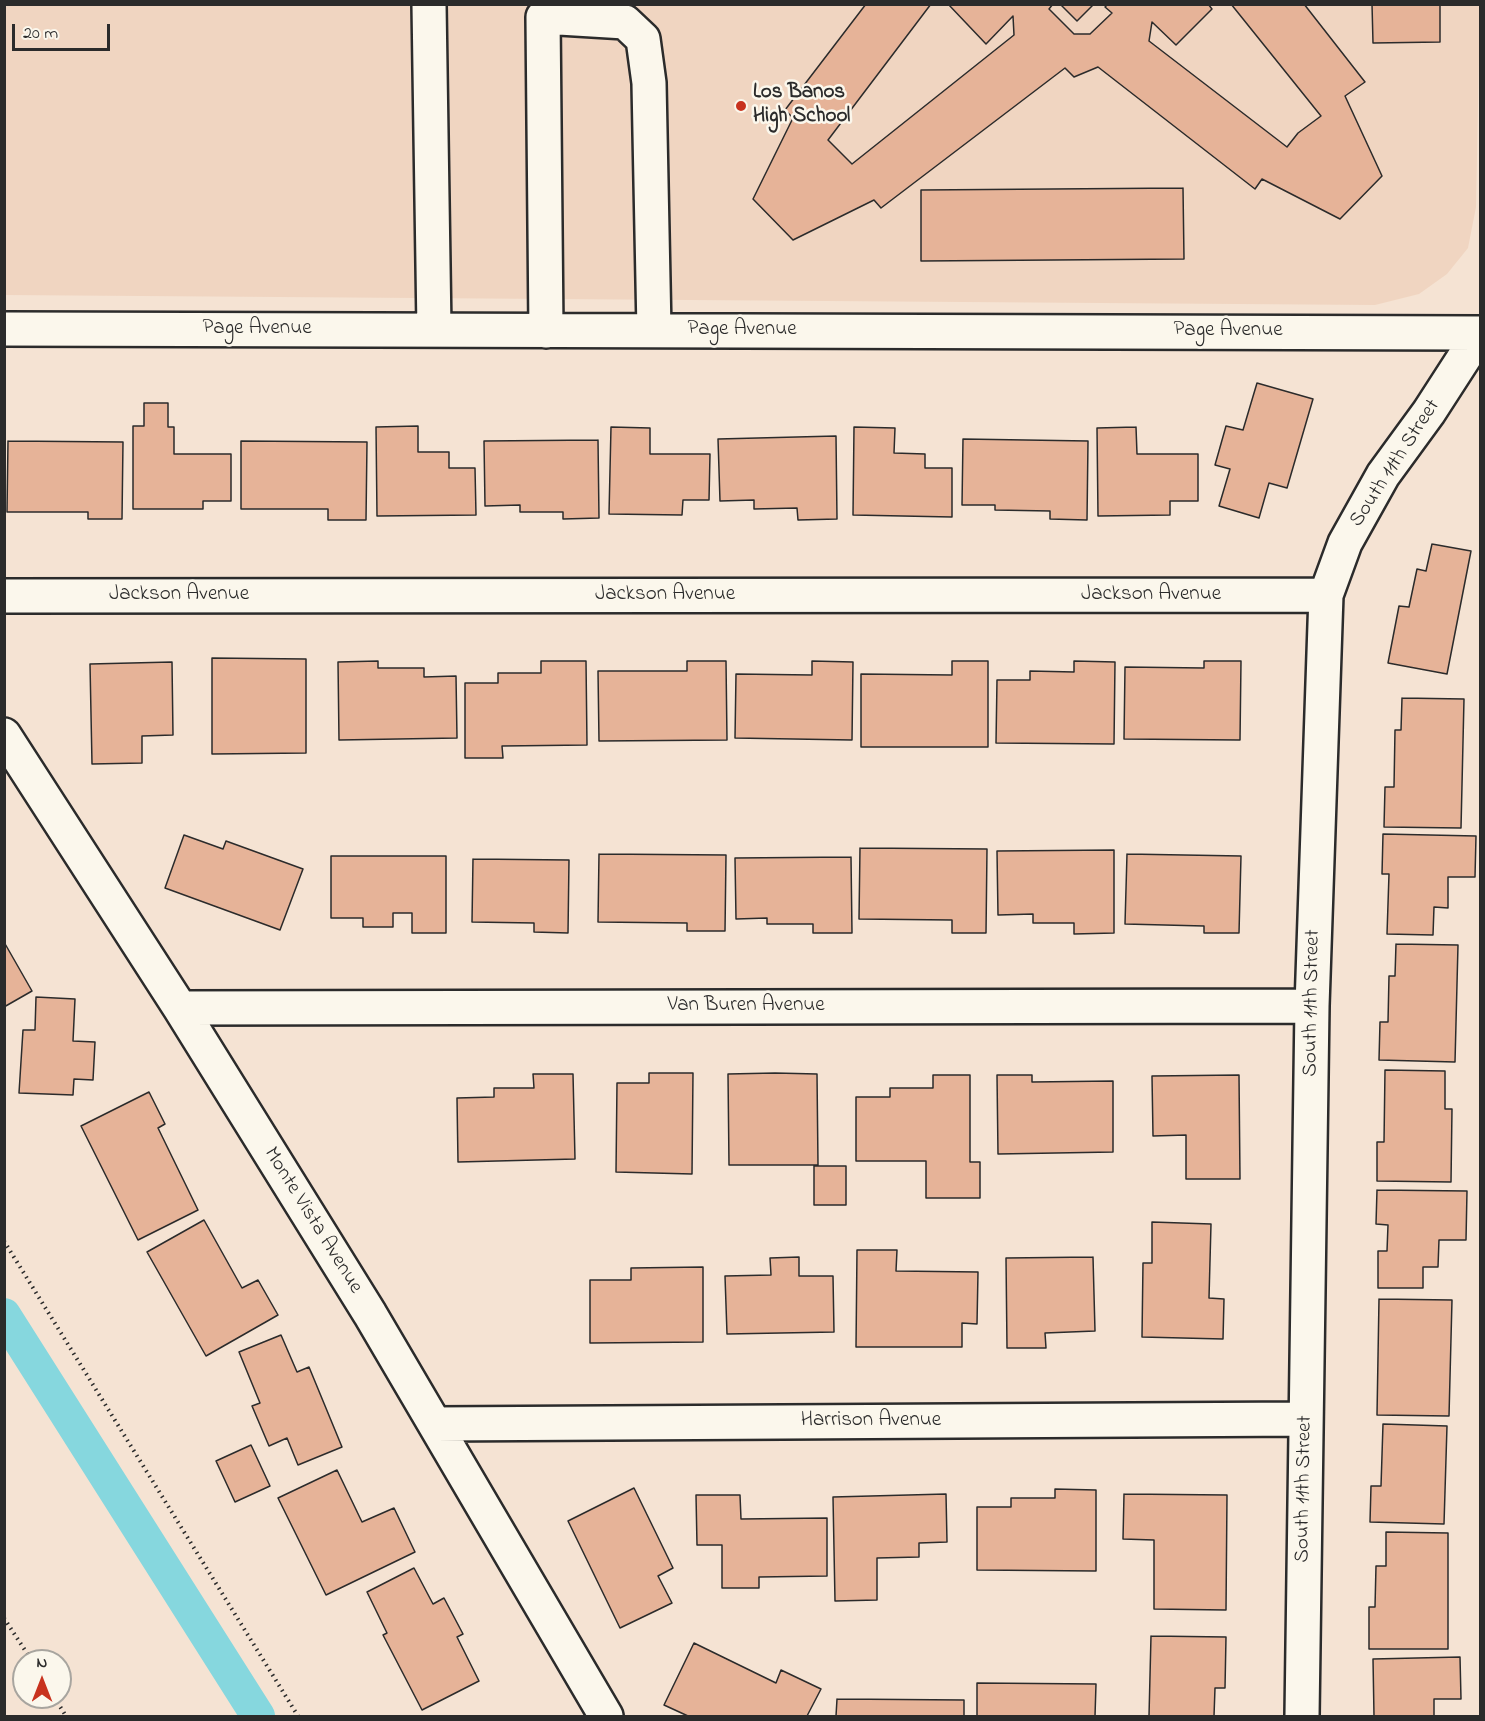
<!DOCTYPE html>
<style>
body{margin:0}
#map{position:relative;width:1485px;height:1721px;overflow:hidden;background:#f5e3d3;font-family:"Indie Flower",sans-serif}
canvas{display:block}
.frame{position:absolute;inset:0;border:6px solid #2b2b2b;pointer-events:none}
.north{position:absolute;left:12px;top:1649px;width:60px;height:60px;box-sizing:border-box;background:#fbf7ec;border:2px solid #a8a59f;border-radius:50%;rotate:0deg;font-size:16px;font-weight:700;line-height:24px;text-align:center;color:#2b2b2b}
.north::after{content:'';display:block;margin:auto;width:21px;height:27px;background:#c8321e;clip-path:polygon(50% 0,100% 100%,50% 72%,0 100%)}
.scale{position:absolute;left:12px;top:24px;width:98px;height:27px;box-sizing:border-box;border:3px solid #2b2b2b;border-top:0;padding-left:8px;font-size:18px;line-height:21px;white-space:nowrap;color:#2b2b2b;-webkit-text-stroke:4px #fbf7ec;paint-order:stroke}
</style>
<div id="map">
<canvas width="1485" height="1721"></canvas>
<div class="frame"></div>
<div class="north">N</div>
<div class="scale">20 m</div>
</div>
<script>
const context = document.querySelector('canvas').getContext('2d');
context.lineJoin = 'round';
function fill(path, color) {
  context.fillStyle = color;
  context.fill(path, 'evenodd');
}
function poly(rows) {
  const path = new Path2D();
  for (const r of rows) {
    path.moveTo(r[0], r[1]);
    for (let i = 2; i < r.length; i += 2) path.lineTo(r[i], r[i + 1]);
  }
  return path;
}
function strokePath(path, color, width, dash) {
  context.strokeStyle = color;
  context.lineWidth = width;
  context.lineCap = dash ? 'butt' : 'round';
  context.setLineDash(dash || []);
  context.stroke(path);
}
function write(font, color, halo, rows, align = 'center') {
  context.font = font + ' "Indie Flower",sans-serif';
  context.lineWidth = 5;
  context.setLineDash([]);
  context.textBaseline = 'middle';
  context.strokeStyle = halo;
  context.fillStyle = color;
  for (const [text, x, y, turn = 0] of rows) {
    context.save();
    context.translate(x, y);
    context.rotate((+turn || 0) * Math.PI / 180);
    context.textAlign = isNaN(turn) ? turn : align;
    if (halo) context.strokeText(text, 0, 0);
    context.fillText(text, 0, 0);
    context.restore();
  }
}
fill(poly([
 [5,5,1480,5,1476,207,1468,248,1447,274,1419,294,1375,305,5,295]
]), '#f0d5c1');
strokePath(poly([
 [4,1315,258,1716]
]), '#86d7de', 34);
const building = poly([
 [866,4,931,4,828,140,852,164,1014,35,1013,16,986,44,948,4,1053,4,1049,9,1074,34,1090,34,1112,13,1105,7,1108,4,1208,4,1212,9,1176,45,1152,22,1149,41,1287,147,1298,133,1321,116,1231,4,1304,4,1365,82,1345,96,1382,176,1340,219,1262,179,1255,189,1098,67,1074,77,1065,68,881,208,874,200,793,240,753,199,793,118,785,110,866,4],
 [1060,4,1094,4,1077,21,1060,4],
 [1372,4,1440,4,1440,42,1373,43,1372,4],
 [1183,188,1184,259,921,261,921,190,1183,188],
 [1257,383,1313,399,1287,488,1269,483,1259,518,1219,506,1230,469,1215,465,1226,426,1243,430,1257,383],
 [144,403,168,403,168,427,174,427,174,454,231,454,231,501,203,501,203,509,133,509,133,426,144,426,144,403],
 [418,426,418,452,449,452,449,468,475,468,476,515,377,516,376,427,418,426],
 [611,427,650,428,650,454,710,454,709,500,683,500,682,515,609,514,611,427],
 [854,427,895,428,894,453,925,454,925,468,952,468,952,517,853,515,854,427],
 [1136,427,1137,454,1198,454,1198,501,1170,501,1170,515,1098,516,1097,428,1136,427],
 [836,436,837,519,798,520,797,508,754,509,754,500,720,501,718,439,836,436],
 [963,439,1088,441,1087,520,1050,519,1050,511,995,510,995,505,962,505,963,439],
 [598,440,599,518,563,519,563,512,520,512,520,505,485,506,484,441,598,440],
 [8,441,123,442,122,519,88,519,88,512,7,512,8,441],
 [241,441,367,442,366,520,328,520,328,509,241,509,241,441],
 [1432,544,1471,551,1447,674,1388,663,1399,606,1409,607,1417,569,1426,571,1432,544],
 [212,658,306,659,306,753,212,754,212,658],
 [378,661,378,668,424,668,424,677,456,676,457,738,339,740,338,662,378,661],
 [541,661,586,661,587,745,502,746,503,758,465,758,465,683,498,683,498,673,541,673,541,661],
 [687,661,726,661,727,740,599,741,598,671,687,671,687,661],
 [812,661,853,662,852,740,735,738,736,674,812,675,812,661],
 [952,661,988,661,988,747,861,747,861,674,952,675,952,661],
 [1074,661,1115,662,1114,744,996,743,997,680,1030,680,1030,671,1074,672,1074,661],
 [1204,661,1241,661,1240,740,1124,739,1125,667,1204,668,1204,661],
 [172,662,173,735,142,736,142,763,92,764,90,664,172,662],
 [1402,698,1464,699,1461,828,1384,827,1385,787,1394,787,1395,730,1401,730,1402,698],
 [1383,834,1476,836,1475,877,1448,877,1448,908,1434,907,1433,935,1387,934,1389,874,1382,874,1383,834],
 [184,835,223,849,226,841,303,869,280,930,165,888,184,835],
 [860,848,987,849,986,933,952,933,952,920,859,919,860,848],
 [1114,850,1114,933,1074,934,1074,923,1033,923,1033,914,998,915,997,851,1114,850],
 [599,854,726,855,725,931,687,931,687,923,598,922,599,854],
 [1127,854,1241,856,1239,933,1204,933,1204,926,1125,924,1127,854],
 [331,856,446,856,446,933,412,933,412,913,393,913,393,927,363,927,363,918,331,918,331,856],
 [851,857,852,933,813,933,813,924,767,924,767,918,736,919,735,858,851,857],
 [473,859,569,860,568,933,534,932,534,923,472,922,473,859],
 [4,942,32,991,4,1007,4,942],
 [1396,944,1458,945,1455,1062,1379,1060,1380,1022,1388,1022,1389,976,1395,976,1396,944],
 [36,997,75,999,73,1041,95,1042,93,1080,74,1079,73,1095,19,1093,23,1030,35,1030,36,997],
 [1385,1070,1445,1071,1445,1109,1452,1109,1451,1182,1377,1181,1377,1142,1384,1142,1385,1070],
 [649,1073,693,1073,692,1174,616,1172,617,1083,649,1083,649,1073],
 [775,1073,817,1074,818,1165,729,1165,728,1074,775,1073],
 [533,1074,573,1074,575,1159,458,1162,457,1098,494,1097,494,1088,534,1088,533,1074],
 [933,1075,970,1075,970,1162,980,1162,980,1198,926,1198,926,1161,856,1161,856,1097,890,1097,890,1088,933,1088,933,1075],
 [997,1075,1032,1075,1032,1082,1113,1081,1113,1152,998,1154,997,1075],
 [1239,1075,1240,1179,1186,1179,1186,1135,1153,1136,1152,1076,1239,1075],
 [149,1092,165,1124,158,1128,198,1210,138,1240,81,1126,149,1092],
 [814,1166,846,1166,846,1205,814,1205,814,1166],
 [1377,1190,1467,1191,1466,1240,1439,1240,1438,1267,1423,1267,1423,1288,1378,1288,1378,1251,1387,1251,1388,1225,1376,1224,1377,1190],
 [204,1220,242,1288,258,1280,278,1315,206,1356,147,1252,204,1220],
 [1152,1222,1211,1224,1209,1298,1224,1299,1223,1339,1142,1337,1143,1263,1152,1263,1152,1222],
 [857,1250,897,1250,896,1271,978,1272,977,1324,962,1323,962,1347,856,1347,857,1250],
 [799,1257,799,1276,833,1276,834,1332,727,1334,725,1276,771,1275,770,1258,799,1257],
 [1093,1257,1095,1331,1045,1333,1046,1348,1007,1348,1006,1258,1093,1257],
 [703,1267,703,1342,590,1343,590,1280,631,1280,631,1268,703,1267],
 [1379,1299,1452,1300,1449,1416,1377,1415,1379,1299],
 [281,1335,297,1372,309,1367,342,1447,298,1465,287,1438,269,1446,252,1406,260,1403,239,1352,281,1335],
 [1383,1424,1447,1426,1444,1524,1370,1522,1371,1486,1381,1486,1383,1424],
 [251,1445,270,1486,235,1502,216,1461,251,1445],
 [337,1470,362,1522,394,1508,415,1552,326,1595,278,1498,337,1470],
 [634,1488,673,1568,658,1576,672,1603,620,1628,568,1521,634,1488],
 [1055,1489,1096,1490,1096,1571,977,1570,977,1507,1011,1507,1011,1498,1055,1498,1055,1489],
 [946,1494,947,1542,919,1543,919,1557,877,1558,877,1600,835,1601,833,1497,946,1494],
 [1124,1494,1227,1495,1226,1610,1154,1609,1154,1540,1123,1539,1124,1494],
 [696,1495,740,1495,741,1519,827,1518,827,1576,759,1577,759,1588,722,1588,722,1545,697,1545,696,1495],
 [1386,1532,1448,1533,1448,1649,1369,1649,1369,1607,1375,1607,1376,1566,1386,1566,1386,1532],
 [414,1568,433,1604,444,1598,463,1634,457,1637,479,1681,422,1710,383,1635,387,1633,367,1592,414,1568],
 [1151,1636,1226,1637,1225,1688,1215,1688,1214,1716,1149,1716,1151,1636],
 [694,1643,776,1683,781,1670,821,1689,807,1716,688,1716,664,1705,694,1643],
 [1460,1657,1461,1699,1434,1699,1434,1716,1374,1716,1373,1659,1460,1657],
 [977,1683,1096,1684,1095,1716,977,1716,977,1683],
 [837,1699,964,1700,964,1716,836,1716,837,1699]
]);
fill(building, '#e6b398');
strokePath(building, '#2b2b2b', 1.5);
const minor = poly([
 [429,4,434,330],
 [4,329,1480,333],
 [546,331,543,17,625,22,643,39,649,83,654,331],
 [4,596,1326,595],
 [4,735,180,1008,370,1314,606,1716],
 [180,1008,1312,1006],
 [435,1424,1306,1419],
 [1302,1716,1312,1006,1326,595,1345,543,1383,475,1429,412,1480,333]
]);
strokePath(minor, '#2b2b2b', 38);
strokePath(poly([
 [4,1241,298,1716],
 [4,1618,32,1661],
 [54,1697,66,1716]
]), '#2b2b2b', 4, [1.5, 4.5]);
strokePath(minor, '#fbf7ec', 33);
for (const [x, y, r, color] of [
 [741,106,6,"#c8321e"]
]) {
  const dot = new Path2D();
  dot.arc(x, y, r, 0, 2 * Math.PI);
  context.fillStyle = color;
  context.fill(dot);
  strokePath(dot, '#fbf7ec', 2);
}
write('bold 21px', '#2b2b2b', '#fbf7ec', [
 ["Los Banos",753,94],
 ["High School",753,118]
], 'left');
write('21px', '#2b2b2b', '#fbf7ec', [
 ["Page Avenue",257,330],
 ["Page Avenue",742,331],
 ["Page Avenue",1228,332],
 ["South 11th Street",1396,464,-57],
 ["Jackson Avenue",179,596],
 ["Jackson Avenue",665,596],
 ["Jackson Avenue",1151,596],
 ["South 11th Street",1313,1003,-89],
 ["Van Buren Avenue",746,1007],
 ["Monte Vista Avenue",312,1221,58],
 ["Harrison Avenue",871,1422],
 ["South 11th Street",1305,1489,-89]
]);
</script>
